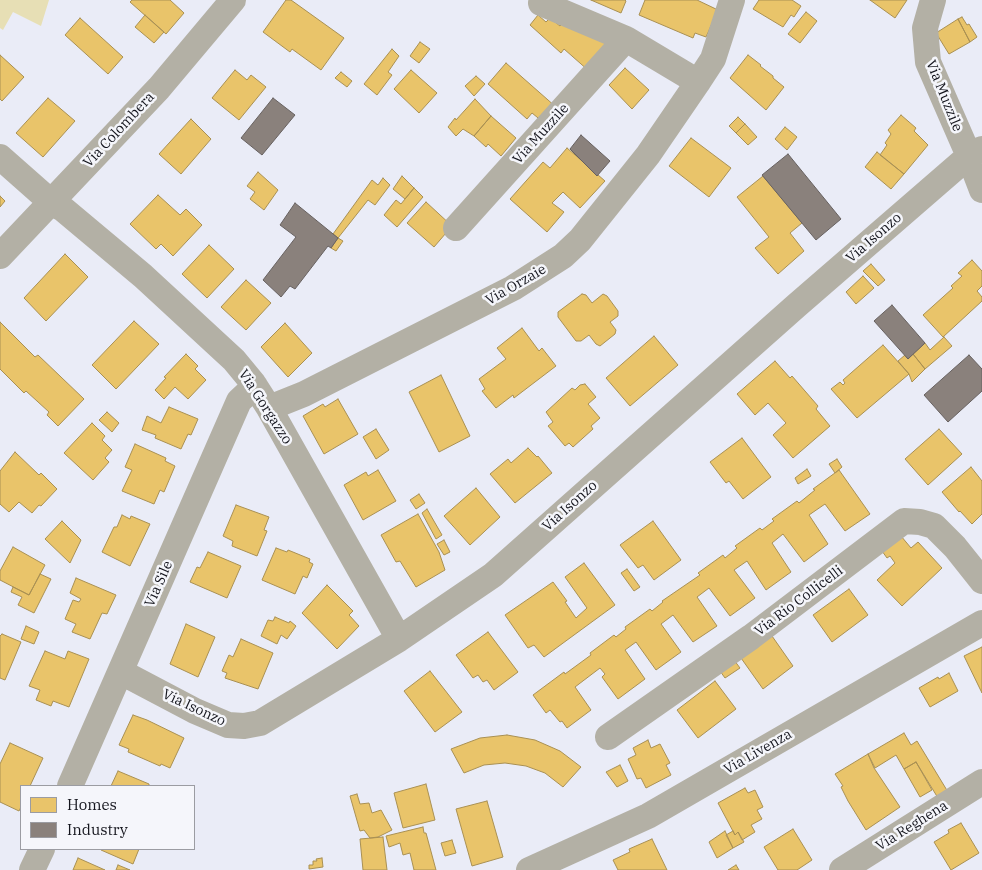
<!DOCTYPE html>
<style>
body{margin:0}
#map{position:relative;width:982px;height:870px;overflow:hidden;background:#eaecf7;font-family:"IBM Plex Serif",serif}
canvas{display:block}
.legend{position:absolute;left:20px;top:785px;width:175px;height:65px;box-sizing:border-box;background:#f5f6fb;border:1px solid #9b9ca2;margin:0;padding:6px 9px;list-style:none;font-size:15px;color:#14151d}
.legend li{display:flex;align-items:center;gap:10px;height:25px}
.legend b{width:25px;border:1px solid #9b9ca2}
</style>
<div id="map">
<canvas width="982" height="870"></canvas>
<ul class="legend">
<li><b style="height:14px;background:#e9c46a"></b>Homes</li>
<li><b style="height:14px;background:#8a817c"></b>Industry</li>
</ul>
</div>
<script>
const context = document.querySelector('canvas').getContext('2d');
context.lineJoin = 'round';
function fill(path, color) {
  context.fillStyle = color;
  context.fill(path, 'evenodd');
}
function poly(rows) {
  const path = new Path2D();
  for (const r of rows) {
    path.moveTo(r[0], r[1]);
    for (let i = 2; i < r.length; i += 2) path.lineTo(r[i], r[i + 1]);
  }
  return path;
}
function strokePath(path, color, width, dash) {
  context.strokeStyle = color;
  context.lineWidth = width;
  context.lineCap = dash ? 'butt' : 'round';
  context.setLineDash(dash || []);
  context.stroke(path);
}
function write(font, color, halo, rows, align = 'center') {
  context.font = font + ' "IBM Plex Serif",serif';
  context.lineWidth = 5;
  context.setLineDash([]);
  context.textBaseline = 'middle';
  context.strokeStyle = halo;
  context.fillStyle = color;
  for (const [text, x, y, turn = 0] of rows) {
    context.save();
    context.translate(x, y);
    context.rotate((+turn || 0) * Math.PI / 180);
    context.textAlign = isNaN(turn) ? turn : align;
    if (halo) context.strokeText(text, 0, 0);
    context.fillText(text, 0, 0);
    context.restore();
  }
}
fill(poly([
 [0,0,49,0,41,26,13,12,3,30,0,28]
]), '#e7dfb5');
const homes = poly([
 [132,0,170,0,184,13,166,34,130,2,132,0],
 [286,0,291,0,344,38,321,70,292,49,290,52,263,32,286,0],
 [591,0,625,0,626,1,621,13,591,0],
 [645,0,697,0,718,10,706,37,695,33,693,38,639,15,645,0],
 [759,0,792,0,801,6,794,17,791,15,783,27,753,9,759,0],
 [870,0,907,0,895,18,870,0],
 [806,12,817,21,800,43,788,34,806,12],
 [145,15,164,32,154,43,135,27,145,15],
 [538,15,546,22,550,18,560,26,563,23,590,29,610,48,589,71,564,49,561,53,530,25,538,15],
 [962,17,967,25,969,24,977,37,970,42,958,19,962,17],
 [80,18,123,57,108,74,65,35,80,18],
 [958,19,970,42,949,54,936,33,958,19],
 [420,42,430,49,419,63,410,56,420,42],
 [392,49,399,56,388,72,392,75,377,95,364,84,392,49],
 [0,55,24,77,2,101,0,99,0,55],
 [748,55,761,65,760,66,773,76,773,78,784,87,766,110,730,78,748,55],
 [506,63,556,107,543,122,532,113,527,119,488,84,506,63],
 [625,68,649,90,632,109,609,85,625,68],
 [235,70,247,80,251,75,266,87,239,120,212,98,235,70],
 [411,70,437,93,419,113,394,89,411,70],
 [341,72,352,81,347,87,335,78,341,72],
 [476,76,485,84,474,96,465,86,476,76],
 [48,98,75,121,43,157,16,133,48,98],
 [475,99,491,116,474,136,463,129,456,136,448,127,455,118,456,120,475,99],
 [901,115,916,128,914,131,928,145,904,174,880,155,887,145,885,143,891,134,888,130,901,115],
 [491,116,516,138,501,156,488,144,486,147,474,136,491,116],
 [738,117,745,124,736,133,729,126,738,117],
 [191,119,211,139,181,174,159,154,191,119],
 [745,124,757,137,748,145,736,133,745,124],
 [785,127,797,137,787,150,775,139,785,127],
 [691,138,731,168,709,197,669,166,691,138],
 [567,148,605,181,580,208,563,192,552,203,564,212,547,232,510,199,543,162,550,168,567,148],
 [877,152,904,174,891,189,865,167,877,152],
 [258,172,278,190,264,210,250,199,255,192,247,186,258,172],
 [402,176,414,188,405,199,393,189,402,176],
 [763,176,802,223,790,233,804,251,778,274,755,248,769,237,737,197,763,176],
 [383,178,390,185,375,205,368,200,338,238,333,234,372,180,378,185,383,178],
 [414,188,423,197,397,227,384,215,396,200,401,204,414,188],
 [158,195,180,215,186,209,202,225,173,256,161,244,156,249,130,224,158,195],
 [0,196,5,201,0,207,0,196],
 [426,202,452,226,434,247,407,223,426,202],
 [338,238,343,241,336,251,331,248,338,238],
 [209,245,234,269,207,298,182,274,209,245],
 [65,254,88,277,46,321,24,298,65,254],
 [972,260,982,271,982,286,977,291,982,297,982,301,943,337,923,315,953,288,951,286,962,276,958,273,972,260],
 [871,264,885,280,878,286,863,271,871,264],
 [863,276,874,288,856,304,846,292,863,276],
 [246,280,271,303,246,330,221,307,246,280],
 [582,294,586,295,592,303,603,294,607,296,618,311,618,316,610,322,616,330,615,334,600,346,596,344,589,335,581,341,576,341,558,317,558,312,582,294],
 [134,321,159,344,116,389,92,365,134,321],
 [0,322,35,357,38,355,84,399,58,426,47,415,49,412,26,391,24,393,0,369,0,322],
 [285,323,312,353,288,377,261,347,285,323],
 [522,328,539,351,542,348,556,366,514,398,513,395,496,408,482,391,485,389,479,379,506,359,497,348,522,328],
 [654,336,678,365,630,406,606,378,654,336],
 [944,337,952,346,925,369,913,354,925,343,930,350,944,337],
 [883,345,909,374,857,418,831,389,840,382,843,385,845,383,843,380,883,345],
 [186,354,198,366,195,369,206,380,188,399,175,387,164,399,155,390,166,378,164,377,186,354],
 [913,354,925,369,912,382,909,374,898,361,905,355,908,359,913,354],
 [775,361,790,378,792,376,818,406,816,409,830,426,793,458,773,435,786,423,768,403,755,415,737,394,775,361],
 [441,375,470,436,439,452,409,392,441,375],
 [585,384,596,397,588,404,600,418,591,426,593,429,573,447,569,443,565,446,548,426,553,422,546,412,572,388,575,390,580,385,585,384],
 [338,399,358,434,324,454,303,416,323,404,325,407,338,399],
 [169,407,198,419,191,435,188,434,181,449,155,438,156,435,142,430,147,416,161,423,169,407],
 [107,412,119,423,112,432,99,420,107,412],
 [92,423,105,436,102,440,112,450,105,458,109,462,93,480,64,453,92,423],
 [376,429,389,450,376,459,363,437,376,429],
 [939,429,962,454,928,485,905,459,939,429],
 [742,438,771,477,743,499,729,481,726,483,710,462,742,438],
 [135,444,166,458,165,461,175,466,164,492,160,490,154,504,122,491,132,470,125,467,135,444],
 [528,448,537,457,538,456,552,473,515,503,490,474,508,459,511,463,528,448],
 [15,452,39,475,41,473,57,489,41,506,39,505,32,513,19,502,9,512,0,504,0,471,15,452],
 [837,459,842,467,835,473,829,464,837,459],
 [971,467,982,481,982,514,972,524,960,511,959,512,942,492,971,467],
 [807,469,811,476,798,484,795,478,807,469],
 [378,470,396,501,363,520,344,485,366,472,368,476,378,470],
 [839,470,870,514,845,531,825,504,809,515,828,544,804,562,783,534,772,543,791,572,766,590,747,561,734,570,755,598,730,616,709,588,697,597,717,626,693,642,673,615,661,624,681,652,656,670,636,642,625,650,645,679,618,699,602,677,605,674,600,668,575,687,591,710,567,728,562,721,560,722,550,710,546,713,533,695,564,672,565,674,591,655,590,653,614,635,616,637,626,629,625,627,650,609,652,611,663,602,662,601,700,575,698,573,723,555,725,558,737,548,735,546,760,528,762,530,774,521,772,519,797,501,799,503,815,490,813,489,839,470],
 [476,488,500,517,470,545,444,516,476,488],
 [419,494,425,503,416,509,410,500,419,494],
 [236,505,269,517,264,530,267,531,257,556,232,546,233,541,223,536,236,505],
 [427,509,442,535,436,539,422,513,427,509],
 [418,514,439,552,445,570,416,587,400,561,396,562,381,535,418,514],
 [122,515,130,519,131,516,150,524,130,566,102,552,114,527,117,527,122,515],
 [62,521,81,540,70,563,45,539,62,521],
 [653,521,681,560,654,580,643,565,638,568,620,545,653,521],
 [901,536,911,548,918,542,942,568,902,606,877,580,895,563,890,556,887,558,882,551,901,536],
 [444,540,450,552,444,555,437,544,444,540],
 [13,547,45,565,29,595,0,580,0,571,13,547],
 [276,548,287,552,288,550,310,559,309,562,313,564,307,578,303,576,295,594,262,580,276,548],
 [208,552,241,566,227,598,190,582,197,567,200,568,208,552],
 [584,563,615,605,544,657,534,645,528,648,505,615,553,582,567,601,565,602,576,618,587,608,565,577,584,563],
 [627,569,640,587,634,591,621,573,627,569],
 [40,574,51,579,34,613,18,605,22,597,11,592,13,587,29,595,40,574],
 [76,578,116,595,107,614,102,613,90,639,72,632,76,624,65,619,73,600,79,602,81,599,70,593,76,578],
 [327,585,353,611,349,615,359,626,337,649,302,613,327,585],
 [849,589,868,615,832,642,813,615,849,589],
 [275,617,289,623,290,621,296,626,287,639,281,635,277,644,261,636,268,620,273,621,275,617],
 [186,624,215,637,198,677,170,664,186,624],
 [26,626,39,632,34,644,21,639,26,626],
 [488,632,518,672,494,690,487,680,483,682,478,675,473,678,456,655,488,632],
 [2,634,21,642,5,680,0,678,0,636,2,634],
 [772,636,793,666,763,689,741,658,772,636],
 [241,639,273,653,258,689,225,678,227,673,222,671,229,655,233,657,241,639],
 [982,647,982,693,964,656,982,647],
 [45,651,65,659,68,651,89,659,69,707,53,701,51,706,36,700,40,690,29,686,45,651],
 [734,660,740,668,725,678,720,671,734,660],
 [430,671,462,712,435,732,404,691,430,671],
 [949,673,958,691,930,707,919,688,938,677,939,679,949,673],
 [715,681,736,709,698,738,677,710,715,681],
 [133,715,147,720,184,738,170,768,161,764,160,766,128,752,129,749,119,745,133,715],
 [904,733,911,745,917,741,948,792,938,798,916,762,904,769,896,755,875,768,868,754,904,733],
 [507,735,535,740,560,751,581,767,563,787,545,773,526,766,505,763,484,765,464,773,451,749,480,738,507,735],
 [648,740,651,748,660,744,670,763,666,765,671,775,646,788,641,778,637,779,628,759,636,755,633,748,648,740],
 [10,743,43,758,30,786,21,786,21,807,19,811,0,802,0,764,10,743],
 [868,754,874,768,900,807,866,830,848,801,841,787,843,786,835,774,868,754],
 [916,762,932,790,920,797,904,769,916,762],
 [620,765,628,781,617,787,606,772,620,765],
 [118,771,149,784,149,786,111,786,118,771],
 [426,784,435,820,403,828,394,793,426,784],
 [745,788,748,793,755,790,763,807,757,810,762,819,751,825,755,832,742,840,738,832,735,835,718,803,745,788],
 [357,794,360,804,369,803,372,813,381,810,392,830,378,837,370,838,364,830,360,831,350,796,357,794],
 [487,801,503,857,472,866,456,809,487,801],
 [961,823,979,853,951,870,934,842,949,833,948,830,961,823],
 [423,827,424,833,426,833,436,870,414,870,410,853,403,855,400,843,389,847,386,836,423,827],
 [793,829,812,860,797,870,778,870,764,847,793,829],
 [725,831,733,848,717,858,709,842,725,831],
 [733,831,735,835,738,832,744,842,733,848,726,835,733,831],
 [383,837,387,870,363,870,360,839,383,837],
 [652,839,667,870,618,870,613,860,630,852,629,849,652,839],
 [452,840,456,853,445,856,441,843,452,840],
 [102,849,139,849,133,864,101,850,102,849],
 [78,858,105,870,73,870,78,858],
 [322,858,323,867,309,869,309,865,313,865,313,861,317,861,316,859,322,858],
 [118,865,130,870,116,870,118,865],
 [736,865,739,870,728,870,736,865]
]);
fill(homes, '#e9c46a');
strokePath(homes, '#a99053', 1);
const industry = poly([
 [273,98,295,115,262,155,241,138,273,98],
 [581,135,610,161,597,176,570,149,581,135],
 [788,154,841,219,816,240,762,175,788,154],
 [295,203,338,238,331,248,328,246,295,289,290,286,281,297,263,280,296,237,280,225,295,203],
 [892,305,925,343,908,359,874,321,892,305],
 [969,355,982,369,982,391,948,422,924,395,969,355]
]);
fill(industry, '#8a817c');
strokePath(industry, '#676160', 1);
strokePath(poly([
 [933,0,925,28,928,62,969,156,982,190],
 [541,3,626,39,698,82],
 [0,157,51,202,63,209,143,276,234,360,253,383,269,408,399,639],
 [456,228,626,39],
 [0,256,159,88,233,0],
 [269,408,304,394,513,288,563,256,580,240,648,155,698,82,713,59,732,0],
 [121,672,195,711,228,725,244,726,260,723,399,639,493,575,796,306,969,156,982,149],
 [608,737,751,637,904,521,920,522,934,526,955,547,982,581],
 [70,786,239,401,255,386],
 [32,870,42,849],
 [529,870,648,816,982,623],
 [842,870,982,782]
]), '#b3b0a5', 26);
write('14px', '#14151d', '#f5f6fb', [
 ["Via Muzzile",944,96,68],
 ["Via Colombera",119,130,-47],
 ["Via Muzzile",541,134,-48],
 ["Via Isonzo",874,238,-41],
 ["Via Orzaie",516,285,-30],
 ["Via Gorgazzo",265,407,57],
 ["Via Isonzo",570,506,-42],
 ["Via Sile",159,584,-66],
 ["Via Rio Collicelli",799,601,-37],
 ["Via Isonzo",194,708,25],
 ["Via Livenza",758,752,-30],
 ["Via Reghena",912,826,-32]
]);
</script>
